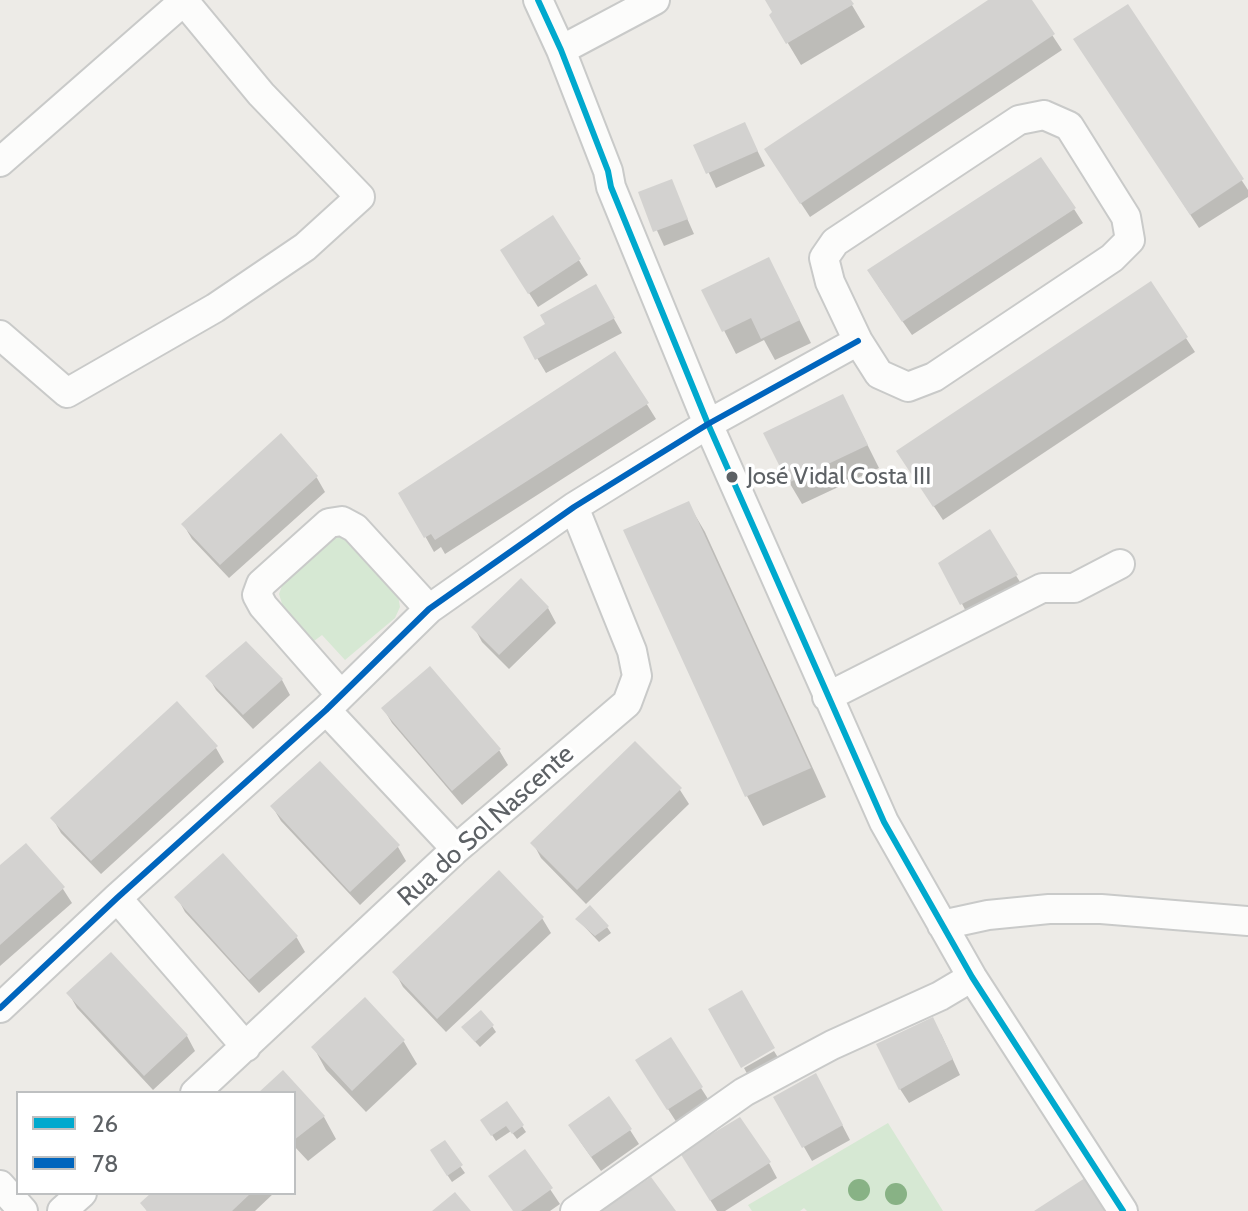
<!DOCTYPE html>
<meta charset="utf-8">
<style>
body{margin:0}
#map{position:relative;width:1248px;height:1211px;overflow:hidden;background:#edebe7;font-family:Cabin,sans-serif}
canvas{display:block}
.legend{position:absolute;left:16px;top:1091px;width:280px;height:104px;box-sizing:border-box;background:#fff;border:2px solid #bec0c1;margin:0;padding:10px 14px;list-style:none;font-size:24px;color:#5d6165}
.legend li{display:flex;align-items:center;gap:16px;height:40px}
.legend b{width:40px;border:2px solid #bec0c1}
</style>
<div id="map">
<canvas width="1248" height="1211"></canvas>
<ul class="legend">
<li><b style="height:10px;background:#00a9ce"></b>26</li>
<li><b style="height:10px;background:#0065bd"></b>78</li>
</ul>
</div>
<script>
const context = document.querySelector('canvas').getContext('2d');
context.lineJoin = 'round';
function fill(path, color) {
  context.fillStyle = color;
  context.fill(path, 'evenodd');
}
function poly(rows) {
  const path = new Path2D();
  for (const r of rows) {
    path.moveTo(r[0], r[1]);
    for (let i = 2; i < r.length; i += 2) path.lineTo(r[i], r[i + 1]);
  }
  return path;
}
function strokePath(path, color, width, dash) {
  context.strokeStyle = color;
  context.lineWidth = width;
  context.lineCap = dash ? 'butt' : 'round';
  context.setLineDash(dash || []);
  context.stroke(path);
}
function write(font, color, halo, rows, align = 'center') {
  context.font = font + ' Cabin,sans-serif';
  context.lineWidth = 7;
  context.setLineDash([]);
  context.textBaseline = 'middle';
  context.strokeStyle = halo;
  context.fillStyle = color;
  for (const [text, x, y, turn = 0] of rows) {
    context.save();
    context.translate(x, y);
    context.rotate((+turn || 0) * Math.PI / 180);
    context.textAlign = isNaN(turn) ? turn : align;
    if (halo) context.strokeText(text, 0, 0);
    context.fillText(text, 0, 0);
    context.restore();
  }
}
fill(poly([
 [341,536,352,542,398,595,400,607,395,618,345,660,322,635,314,641,283,607,279,594,283,583,331,540],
 [888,1123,943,1211,807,1211,804,1208,800,1211,752,1211,748,1205]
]), '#d6e8d3');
fill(poly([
 [767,0,849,0,865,27,801,65,771,15,774,13],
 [992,0,1029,0,1062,50,810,217,775,164],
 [1128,6,1248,190,1248,197,1199,228,1085,54],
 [752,140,765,166,716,188,696,146],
 [671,182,694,234,664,246,640,193],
 [1074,209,1083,223,912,335,878,286],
 [553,218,588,275,538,307,511,265],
 [769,259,811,343,775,360,764,340,736,354,704,291],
 [1151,284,1195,352,943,520,907,466],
 [596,287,622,333,546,373,525,338,547,325],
 [615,353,656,419,445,554,441,547,434,552,401,493],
 [843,396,879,468,802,504,789,482],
 [281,436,317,478,325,492,229,578,192,539,183,524],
 [688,503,705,532,826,797,763,826,747,796,626,531],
 [989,532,1025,590,970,619,941,564],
 [548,608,556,623,509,669,482,642,474,627],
 [246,644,282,680,290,695,253,729,216,690,208,676],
 [429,669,499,750,508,765,462,805,392,723,383,708],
 [635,744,680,790,689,804,586,904,541,858,533,843],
 [216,748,224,762,101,874,61,833,53,819],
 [272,806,398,847,406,861,360,905,281,821],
 [25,846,63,889,72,903,0,966,0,868],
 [223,856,297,938,305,952,259,993,185,912,177,897],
 [542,918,551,933,446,1032,403,987,395,972],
 [578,920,607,927,611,933,599,942],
 [69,994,187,1036,195,1051,153,1090,77,1008],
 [364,1000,404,1042,417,1064,366,1112,326,1070,314,1048],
 [492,1026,496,1032,480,1047,468,1034],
 [941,1034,960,1075,909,1103,900,1089],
 [774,1051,782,1064,751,1081,744,1068],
 [283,1073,324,1117,336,1139,308,1161,294,1146,294,1093,261,1093],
 [646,1075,701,1088,710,1102,677,1123],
 [824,1090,850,1140,812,1161,776,1098],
 [483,1121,522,1126,526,1132,517,1139,511,1131,496,1141],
 [630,1130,639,1144,601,1171,579,1140],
 [444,1143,465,1173,452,1182,436,1158],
 [525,1152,560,1204,550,1211,513,1211],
 [769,1163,777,1178,725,1211,717,1211,691,1169],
 [154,1193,274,1193,255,1211,147,1211,142,1204]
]), '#0003');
fill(poly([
 [765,0,851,0,854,4,786,44,769,15,772,12],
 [988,0,1032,0,1055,34,800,204,764,149],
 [1128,4,1244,179,1190,215,1073,39],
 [745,122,758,151,706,174,693,145],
 [1041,157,1076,208,902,322,867,270],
 [672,179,688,219,653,232,638,192],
 [553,215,581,259,528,294,500,250],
 [769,257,800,320,761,339,751,318,722,332,701,290],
 [1151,281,1188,337,933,507,896,451],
 [596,284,615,318,535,360,523,337,545,324,540,315],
 [615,351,649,403,435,540,431,534,424,538,398,493],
 [843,394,868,445,788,483,763,433],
 [281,433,318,476,220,565,181,524],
 [689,501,811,768,745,797,623,530],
 [990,529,1018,575,960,605,938,563],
 [521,578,549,607,499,655,471,627],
 [246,641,283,679,243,715,205,676],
 [430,666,501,749,452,791,381,708],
 [177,701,218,746,91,861,50,818],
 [635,741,682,788,577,890,530,843],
 [320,761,400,845,350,892,270,806],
 [26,843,65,887,0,945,0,865],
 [223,853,298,936,249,980,174,897],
 [499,870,544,917,437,1019,392,972],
 [590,905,609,926,595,936,575,919],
 [111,952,188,1035,144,1076,66,993],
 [742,990,775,1048,741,1068,708,1009],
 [365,997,405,1040,352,1091,311,1047],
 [481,1010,494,1025,475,1042,461,1027],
 [933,1017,953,1059,899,1090,876,1044],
 [671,1037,703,1087,667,1110,635,1060],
 [283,1070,325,1116,294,1140,294,1093,258,1093],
 [816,1073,843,1125,802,1148,773,1097],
 [609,1096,632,1129,591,1157,568,1125],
 [507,1101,524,1125,512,1134,506,1126,491,1136,480,1120],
 [740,1117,771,1162,710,1201,680,1153],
 [445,1140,463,1165,447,1176,430,1150],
 [525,1149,553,1188,521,1211,513,1211,488,1176],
 [651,1177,676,1211,601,1211,623,1196],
 [1085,1178,1106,1211,1034,1211],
 [455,1192,471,1211,432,1211],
 [151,1193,251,1193,232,1211,147,1211,140,1203]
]), '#d3d2d0');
const minor = poly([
 [538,0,561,50,608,171,611,187,708,424,884,822,972,977,1123,1211],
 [561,50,655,0],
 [1044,115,1069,126,1126,217,1130,240,1112,258,934,377,908,387,879,374,858,341,830,282,824,258,835,242,1019,120,1044,115],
 [0,162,185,0],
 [0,335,67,393,215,308,305,247,360,197,261,94,184,1],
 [341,695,263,606,257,595,261,584,329,523,342,521,355,528,429,609],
 [827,697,1042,588,1074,588,1120,564],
 [326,710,456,849],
 [117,898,246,1047],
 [942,925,988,915,1049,909,1101,909,1248,921],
 [0,1008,117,898,326,710,429,609,574,507,708,424,858,341],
 [195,1093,456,849,627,703,637,676,632,651,574,507],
 [0,1185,23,1211],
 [62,1211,82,1193],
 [575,1211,744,1092,832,1045,940,996,972,977]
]);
strokePath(minor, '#c9cac9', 32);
strokePath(minor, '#fcfcfb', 28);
strokePath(poly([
 [538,0,561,50,608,171,611,187,708,424,884,822,972,977,1123,1211]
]), '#00a9ce', 6);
strokePath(poly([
 [0,1008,117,898,326,710,429,609,574,507,708,424,858,341]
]), '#0065bd', 6);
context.fillStyle = '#88b285';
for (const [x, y] of [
 [859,1190],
 [896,1194]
]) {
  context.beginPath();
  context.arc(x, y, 11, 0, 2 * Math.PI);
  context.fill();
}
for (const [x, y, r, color] of [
 [732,477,7,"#5d6165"]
]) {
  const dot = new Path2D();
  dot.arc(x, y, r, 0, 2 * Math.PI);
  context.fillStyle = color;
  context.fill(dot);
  strokePath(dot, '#fff', 3);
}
write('24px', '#5d6165', '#fff', [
 ["José Vidal Costa III",747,477]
], 'left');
write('26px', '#5d6165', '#fff', [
 ["Rua do Sol Nascente",486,826,-42]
]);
</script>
